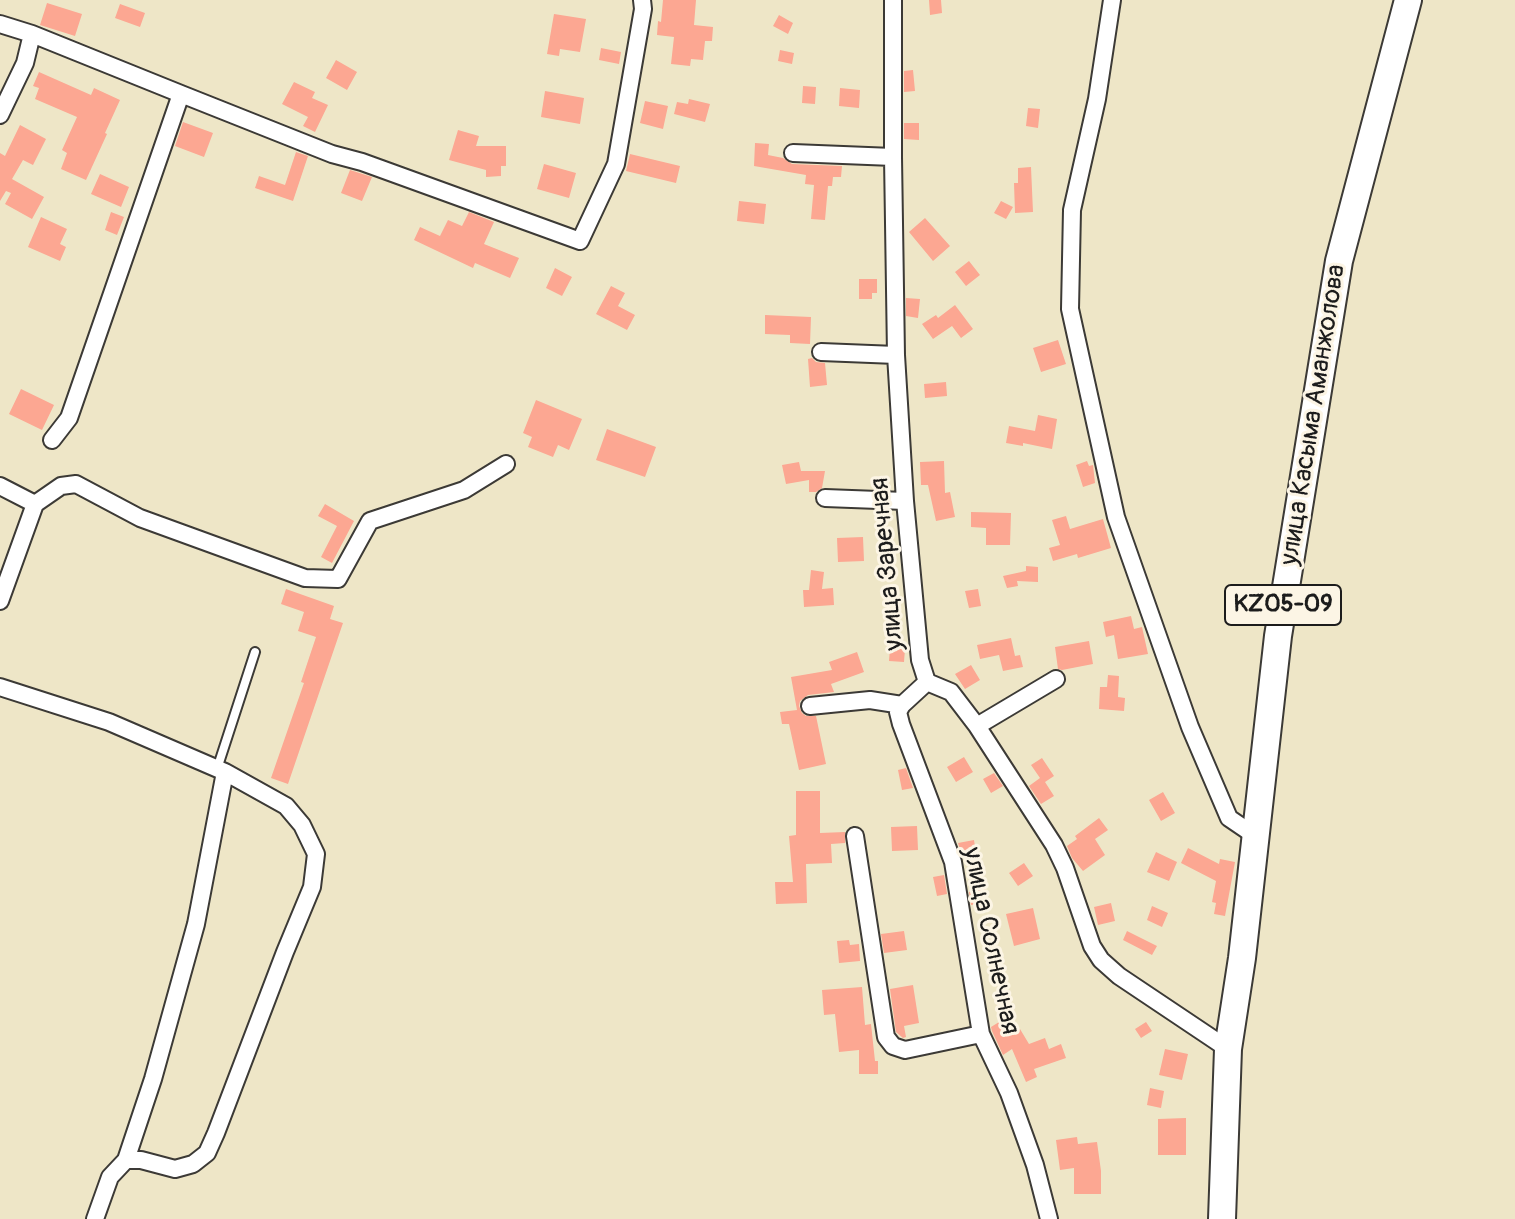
<!DOCTYPE html>
<meta charset="utf-8">
<style>
body{margin:0}
canvas{display:block;background:#eee6c7}
</style>
<canvas width="1515" height="1219"></canvas>
<script>
const context = document.querySelector('canvas').getContext('2d');
context.lineJoin = 'round';
function fill(path, color) {
  context.fillStyle = color;
  context.fill(path, 'evenodd');
}
function poly(rows) {
  const path = new Path2D();
  for (const r of rows) {
    path.moveTo(r[0], r[1]);
    for (let i = 2; i < r.length; i += 2) path.lineTo(r[i], r[i + 1]);
  }
  return path;
}
function strokePath(path, color, width, dash) {
  context.strokeStyle = color;
  context.lineWidth = width;
  context.lineCap = dash ? 'butt' : 'round';
  context.setLineDash(dash || []);
  context.stroke(path);
}
function write(font, color, halo, rows, align = 'center') {
  context.font = font + ' Pangolin,sans-serif';
  context.lineWidth = 6;
  context.setLineDash([]);
  context.textBaseline = 'middle';
  context.strokeStyle = halo;
  context.fillStyle = color;
  for (const [text, x, y, turn = 0] of rows) {
    context.save();
    context.translate(x, y);
    context.rotate((+turn || 0) * Math.PI / 180);
    context.textAlign = isNaN(turn) ? turn : align;
    if (halo) context.strokeText(text, 0, 0);
    context.fillText(text, 0, 0);
    context.restore();
  }
}
fill(poly([
 [663,0,696,0,694,25,713,27,712,41,705,41,703,60,691,59,690,66,671,64,674,37,657,35,658,21,661,22],
 [929,0,941,0,942,13,930,15],
 [47,3,82,14,75,36,40,25],
 [120,4,145,13,140,27,115,18],
 [554,14,586,19,580,52,560,49,559,56,547,54],
 [779,15,793,23,788,34,773,26],
 [601,48,621,52,619,64,599,60],
 [780,50,794,53,792,64,778,61],
 [336,60,357,72,347,90,326,78],
 [913,70,915,91,904,92,904,71],
 [39,72,91,95,94,88,120,100,105,133,107,134,86,180,61,169,67,153,62,150,77,117,35,99,39,88,33,86],
 [294,82,315,92,312,98,328,105,315,132,303,126,308,117,282,104],
 [803,86,816,87,815,104,802,103],
 [840,88,860,90,859,108,839,106],
 [545,91,584,98,580,124,541,117],
 [689,99,710,104,705,122,674,114,677,102,688,104],
 [645,101,668,106,663,129,640,123],
 [1028,108,1040,109,1038,128,1026,126],
 [183,122,213,133,204,157,175,146],
 [904,123,919,123,919,140,904,139],
 [20,125,46,139,33,165,23,160,12,179,44,197,32,219,5,204,11,193,6,191,0,201,0,153,5,156],
 [458,130,479,136,476,146,506,146,506,166,501,166,501,176,486,177,486,170,449,160],
 [755,143,769,144,768,155,783,158,792,164,842,166,841,177,833,177,832,186,828,186,825,220,811,219,814,185,805,184,806,175,754,166],
 [296,152,308,156,293,201,255,188,259,176,285,185],
 [630,154,680,166,676,183,626,171],
 [544,164,576,173,569,198,537,189],
 [1031,167,1033,212,1015,213,1014,183,1018,183,1018,168],
 [350,170,372,177,362,201,341,193],
 [100,174,129,187,121,207,91,194],
 [739,201,766,204,764,224,737,221],
 [1001,201,1013,207,1006,219,994,213],
 [111,212,124,217,117,235,105,230],
 [469,212,494,222,484,244,519,258,510,278,475,263,473,268,414,240,420,227,440,236,448,220,462,226],
 [41,217,67,229,60,244,66,247,60,261,28,247],
 [925,218,950,246,933,261,909,232],
 [969,261,980,275,966,286,955,272],
 [555,268,572,277,562,296,546,288],
 [859,279,877,279,877,293,872,293,872,299,859,299],
 [611,286,625,293,618,306,635,315,627,330,596,314],
 [906,298,920,299,918,318,906,316],
 [955,305,973,329,961,338,952,326,933,339,922,324,936,315,938,318],
 [765,315,811,317,810,344,790,343,790,335,765,334],
 [1058,340,1066,364,1041,372,1033,348],
 [812,358,816,362,825,363,827,385,810,387,808,359],
 [946,382,947,396,925,398,924,384],
 [21,389,54,405,42,430,9,414],
 [536,400,582,419,569,450,558,445,553,457,528,447,532,437,523,433],
 [1038,415,1057,419,1052,449,1023,443,1023,446,1006,443,1009,426,1035,431],
 [607,429,656,447,645,477,596,460],
 [944,461,945,493,950,492,955,517,936,521,928,485,921,485,920,462],
 [1087,461,1089,466,1093,465,1095,483,1083,487,1076,465],
 [799,462,801,471,825,471,822,488,816,492,809,492,809,480,786,484,782,465],
 [325,504,354,521,332,563,321,557,337,526,318,516],
 [971,512,1011,513,1010,545,986,545,986,528,971,527],
 [1066,516,1070,529,1103,519,1111,548,1078,558,1077,554,1053,561,1049,548,1060,545,1052,520],
 [863,537,864,561,838,562,837,538],
 [1026,566,1038,567,1038,582,1017,581,1018,586,1007,588,1003,576,1026,571],
 [811,570,824,572,822,589,833,588,834,605,804,607,803,590,809,590],
 [286,589,334,606,330,619,343,623,288,784,271,778,304,683,301,682,316,637,298,631,304,612,281,604],
 [978,589,981,606,969,608,965,591],
 [1131,616,1134,629,1142,627,1148,654,1118,659,1114,635,1106,637,1103,622],
 [1011,638,1015,656,1020,655,1023,667,1003,671,999,655,980,659,977,645],
 [1089,641,1093,664,1062,670,1058,669,1055,647],
 [890,648,905,649,904,662,889,661],
 [857,652,864,672,831,684,834,692,808,695,800,701,799,706,802,713,806,716,816,716,826,764,799,770,789,724,782,724,780,712,797,710,791,677,832,670,829,662],
 [971,665,980,680,965,689,955,674],
 [1108,675,1119,676,1118,697,1125,698,1124,711,1099,709,1100,687,1107,687],
 [964,757,973,772,956,782,947,767],
 [1042,758,1054,776,1045,782,1054,796,1041,804,1029,786,1040,778,1031,765],
 [906,768,913,788,902,790,898,770],
 [994,773,1003,786,991,793,983,779],
 [796,791,820,791,820,833,845,832,845,843,831,844,832,863,806,864,807,903,776,904,775,882,793,882,789,836,796,835],
 [1163,792,1175,813,1161,821,1149,800],
 [1099,818,1108,830,1095,839,1105,855,1083,871,1072,858,1067,846,1077,839,1075,836],
 [917,826,918,850,892,851,891,827],
 [974,840,976,853,962,856,958,843],
 [1188,848,1219,864,1220,859,1235,862,1225,916,1214,914,1216,903,1212,902,1216,881,1181,863],
 [1156,852,1177,862,1169,881,1147,872],
 [1024,863,1033,876,1018,886,1009,873],
 [944,875,947,894,937,896,933,877],
 [985,889,988,902,971,905,969,892],
 [1111,903,1115,921,1098,925,1094,907],
 [1152,906,1168,913,1162,927,1147,920],
 [1033,908,1040,939,1014,946,1006,914],
 [904,931,907,950,884,953,881,934],
 [1127,931,1157,946,1152,955,1123,940],
 [849,940,850,945,859,944,860,961,839,963,837,941],
 [913,985,919,1023,904,1026,906,1037,903,1038,896,1032,890,989],
 [862,987,865,1025,871,1024,875,1061,878,1061,878,1074,859,1074,859,1050,839,1052,835,1014,824,1015,822,990],
 [1004,1019,1013,1033,1020,1029,1029,1044,1045,1038,1049,1049,1061,1044,1066,1058,1034,1069,1037,1077,1026,1082,1012,1049,1003,1055,992,1031,991,1027],
 [1146,1022,1152,1031,1141,1038,1135,1029],
 [1165,1049,1188,1054,1182,1080,1159,1075],
 [1150,1088,1164,1091,1161,1108,1147,1105],
 [1186,1118,1186,1155,1158,1155,1158,1119],
 [1077,1137,1078,1144,1097,1142,1101,1171,1101,1194,1074,1194,1074,1168,1060,1170,1056,1140]
]), '#fca792');
const lane = poly([
 [217,769,255,652]
]);
const street = poly([
 [893,0,893,157,896,355,905,501,920,660,927,682,951,692,977,726,1054,845,1065,868,1092,946,1101,960,1119,976,1228,1049],
 [1112,0,1097,99,1072,210,1070,309,1116,517,1190,727,1229,818,1254,835],
 [0,24,32,34],
 [0,115,25,63,32,34,181,94],
 [793,153,893,157],
 [821,352,896,355],
 [52,440,69,418,181,94,332,154,362,162,580,241,616,164,643,9,642,0],
 [0,486,35,504,61,486,76,484,140,518,305,578,338,579,370,521,464,490,506,464],
 [825,498,905,501],
 [0,601,35,504],
 [927,682,902,705,898,712,901,724,953,862,981,1034,1009,1093,1035,1165,1049,1219],
 [0,687,109,722,225,772,286,806,302,825,316,854,312,887,285,952,216,1133,207,1153,193,1164,175,1169,141,1160,126,1160,110,1177,95,1219],
 [810,706,870,700,902,705],
 [977,726,1056,679],
 [855,836,886,1037,893,1046,905,1050,981,1034],
 [126,1160,153,1079,196,924,225,772]
]);
const primary = poly([
 [1222,1219,1228,1049,1242,958,1278,636,1339,261,1408,0]
]);
strokePath(lane, '#3c3a36', 12);
strokePath(street, '#3c3a36', 20);
strokePath(primary, '#3c3a36', 30);
strokePath(lane, '#fff', 8);
strokePath(street, '#fff', 16);
strokePath(primary, '#fff', 26);
for (const [x, y, w] of [
 [1283,605,116]
]) {
  const box = new Path2D();
  box.roundRect(x - w / 2, y - 20, w, 40, 6);
  context.fillStyle = '#fcf5e5';
  context.fill(box);
  strokePath(box, '#1c1c1c', 2);
}
write('bold 24px', '#1c1c1c', null, [
 ["KZ05-09",1283,605]
]);
write('26px', '#1c1c1c', '#fcf5e5', [
 ["улица Касыма Аманжолова",1314,415,-81],
 ["улица Заречная",888,564,-95],
 ["улица Солнечная",990,941,78]
]);
</script>
